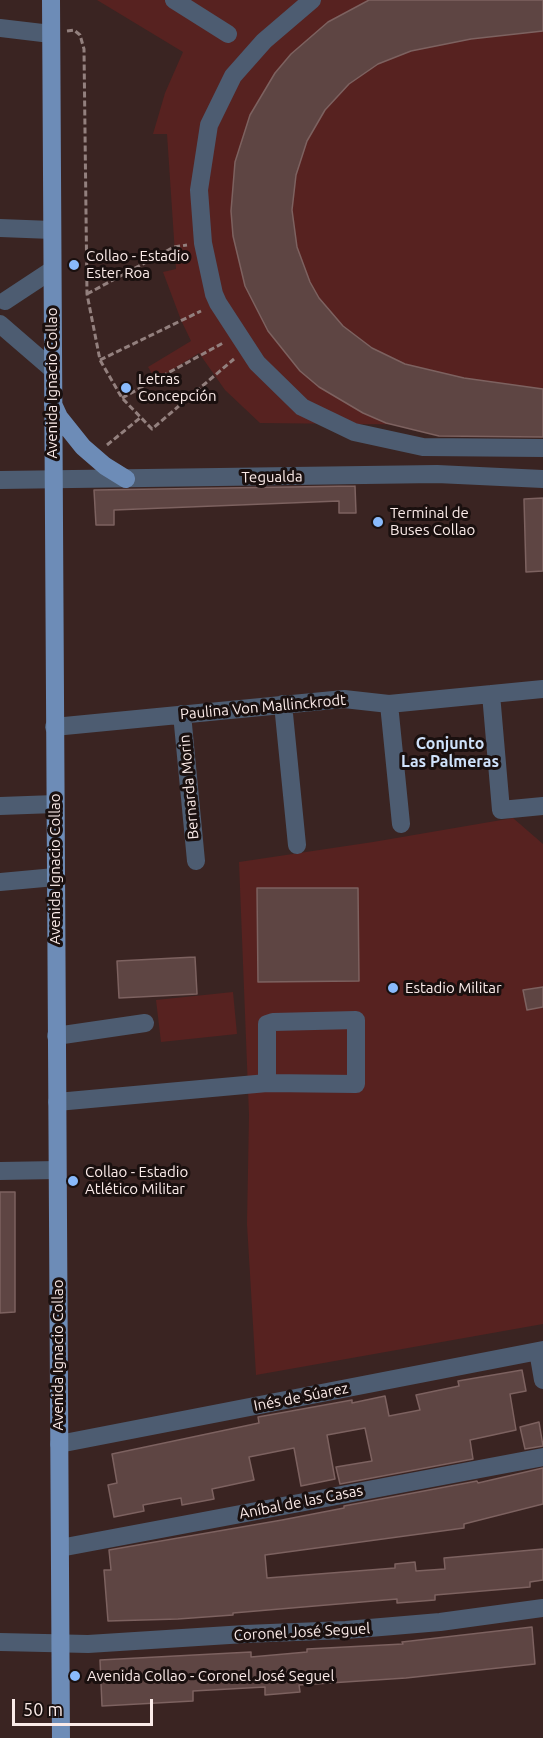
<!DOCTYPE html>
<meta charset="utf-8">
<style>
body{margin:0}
#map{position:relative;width:543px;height:1738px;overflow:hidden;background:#3a2422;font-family:Ubuntu,sans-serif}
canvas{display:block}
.scale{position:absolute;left:12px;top:1699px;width:141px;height:27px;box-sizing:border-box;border:3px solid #fbebe9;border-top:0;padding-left:8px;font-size:18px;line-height:21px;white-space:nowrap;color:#fbebe9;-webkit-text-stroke:4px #1a100f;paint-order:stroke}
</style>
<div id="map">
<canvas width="543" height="1738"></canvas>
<div class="scale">50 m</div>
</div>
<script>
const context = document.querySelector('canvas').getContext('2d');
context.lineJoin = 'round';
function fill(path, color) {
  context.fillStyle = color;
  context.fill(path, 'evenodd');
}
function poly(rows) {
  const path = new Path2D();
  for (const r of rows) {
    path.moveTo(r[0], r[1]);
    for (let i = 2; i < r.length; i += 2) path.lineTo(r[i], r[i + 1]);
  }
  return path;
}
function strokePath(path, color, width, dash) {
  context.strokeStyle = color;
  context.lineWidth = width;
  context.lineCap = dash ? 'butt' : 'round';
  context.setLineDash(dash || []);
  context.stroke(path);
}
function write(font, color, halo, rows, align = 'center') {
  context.font = font + ' Ubuntu,sans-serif';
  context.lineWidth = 6;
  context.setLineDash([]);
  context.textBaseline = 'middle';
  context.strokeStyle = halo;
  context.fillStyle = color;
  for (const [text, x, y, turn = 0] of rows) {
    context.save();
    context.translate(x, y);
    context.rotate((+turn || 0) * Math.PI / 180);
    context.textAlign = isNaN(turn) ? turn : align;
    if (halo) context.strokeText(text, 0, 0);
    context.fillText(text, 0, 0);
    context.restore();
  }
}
fill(poly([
 [97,0,543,0,543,426,260,423,225,390,199,353,156,380,148,367,191,341,181,320,163,272,176,269,167,134,153,134,165,93,183,52],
 [513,818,543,844,543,1324,256,1375,247,1224,249,1115,239,862,373,842],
 [233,992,237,1034,161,1042,156,1000]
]), '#572220');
const building = poly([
 [369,0,543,0,543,31,471,39,411,51,378,64,349,84,325,110,307,141,296,175,292,210,297,247,310,282,319,298,343,326,372,348,405,364,464,378,543,389,543,437,439,436,386,423,363,413,319,387,300,371,268,331,245,286,233,236,231,211,235,162,250,115,275,73,291,54,328,22,369,0],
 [355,486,356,513,339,513,339,501,114,510,114,525,96,525,94,490,355,486],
 [543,498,543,571,526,572,524,499,543,498],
 [257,888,358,888,359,981,258,982,257,888],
 [195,957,197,994,119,998,117,961,195,957],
 [543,987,543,1007,527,1010,523,990,543,987],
 [0,1192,15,1192,15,1312,0,1313,0,1192],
 [522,1370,526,1391,510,1394,516,1430,470,1440,473,1459,340,1484,336,1467,372,1461,365,1428,327,1435,335,1479,301,1486,294,1448,249,1457,254,1480,212,1489,214,1499,182,1505,181,1498,143,1505,144,1511,114,1517,108,1485,117,1483,112,1454,259,1423,258,1417,352,1400,352,1403,385,1396,389,1416,420,1410,416,1395,459,1386,458,1381,522,1370],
 [539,1422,543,1446,525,1449,520,1427,539,1422],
 [543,1468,543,1504,464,1524,464,1528,265,1555,267,1578,395,1568,395,1564,415,1562,416,1571,445,1569,444,1558,543,1549,543,1580,530,1582,530,1587,435,1595,435,1600,397,1603,397,1599,233,1613,233,1615,178,1619,108,1621,104,1570,111,1570,109,1550,282,1520,344,1508,344,1506,477,1481,478,1483,543,1468],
 [532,1627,535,1664,406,1678,299,1685,300,1692,265,1695,265,1687,193,1691,193,1701,102,1706,100,1660,251,1652,251,1657,307,1652,307,1649,403,1644,402,1642,532,1627]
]);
fill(building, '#5e4543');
strokePath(building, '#7d6260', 1.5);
strokePath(poly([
 [67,31,74,30,80,35,84,49,87,294,100,360,122,398,152,429,234,359],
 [87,294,174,247,187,245],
 [100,360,201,311],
 [122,398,223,343],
 [107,445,140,418]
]), '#93807e', 3, [6, 3]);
strokePath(poly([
 [174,0,228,34],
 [312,0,264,41,233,76,209,125,199,190,203,243,214,294,218,303,257,363,302,407,354,432,423,447,543,448],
 [0,28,51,34],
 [0,228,52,230],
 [5,301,52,270],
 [0,324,52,369],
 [0,480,437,474,543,479],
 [491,694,501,810,543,806],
 [283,704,297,845],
 [389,704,401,824],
 [182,714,196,861],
 [54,727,344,699,389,704,543,689],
 [0,806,55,804],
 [0,882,55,877],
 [56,1036,145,1023],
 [57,1102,267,1083,356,1084,356,1020,273,1022,267,1024,267,1083],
 [0,1171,57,1170],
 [538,1351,543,1380],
 [59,1444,543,1350],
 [60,1548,543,1457],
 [0,1642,88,1644,245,1634,346,1630,440,1622,543,1608]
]), '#4d5c71', 18);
strokePath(poly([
 [51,0,61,1738],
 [53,404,59,417,83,447,105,466,126,479]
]), '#6d8cb7', 18);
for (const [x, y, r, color] of [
 [74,265,6,"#89bafc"],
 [126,388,6,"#89bafc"],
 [378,522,6,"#89bafc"],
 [393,988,6,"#89bafc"],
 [73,1181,6,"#89bafc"],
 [75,1676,6,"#89bafc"]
]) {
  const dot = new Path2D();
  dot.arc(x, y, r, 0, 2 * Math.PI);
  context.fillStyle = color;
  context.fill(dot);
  strokePath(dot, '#1a100f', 2);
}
write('15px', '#fbebe9', '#1a100f', [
 ["Collao - Estadio",86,256],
 ["Ester Roa",86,273],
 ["Letras",138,379],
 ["Concepción",138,396],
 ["Terminal de",390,513],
 ["Buses Collao",390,530],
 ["Estadio Militar",405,988],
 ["Collao - Estadio",85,1172],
 ["Atlético Militar",85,1189],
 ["Avenida Collao - Coronel José Seguel",87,1676]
], 'left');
write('15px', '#fbebe9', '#1a100f', [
 ["Avenida Ignacio Collao",52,383,-90],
 ["Tegualda",272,477,-1],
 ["Paulina Von Mallinckrodt",263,707,-5],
 ["Bernarda Morin",189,787,-95],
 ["Avenida Ignacio Collao",55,869,-90],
 ["Avenida Ignacio Collao",58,1355,-90],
 ["Inés de Súarez",301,1397,-11],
 ["Aníbal de las Casas",301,1502,-11],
 ["Coronel José Seguel",302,1632,-3]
]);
write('bold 16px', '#cfe2fb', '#1a100f', [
 ["Conjunto",450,744],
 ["Las Palmeras",450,762]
]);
</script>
